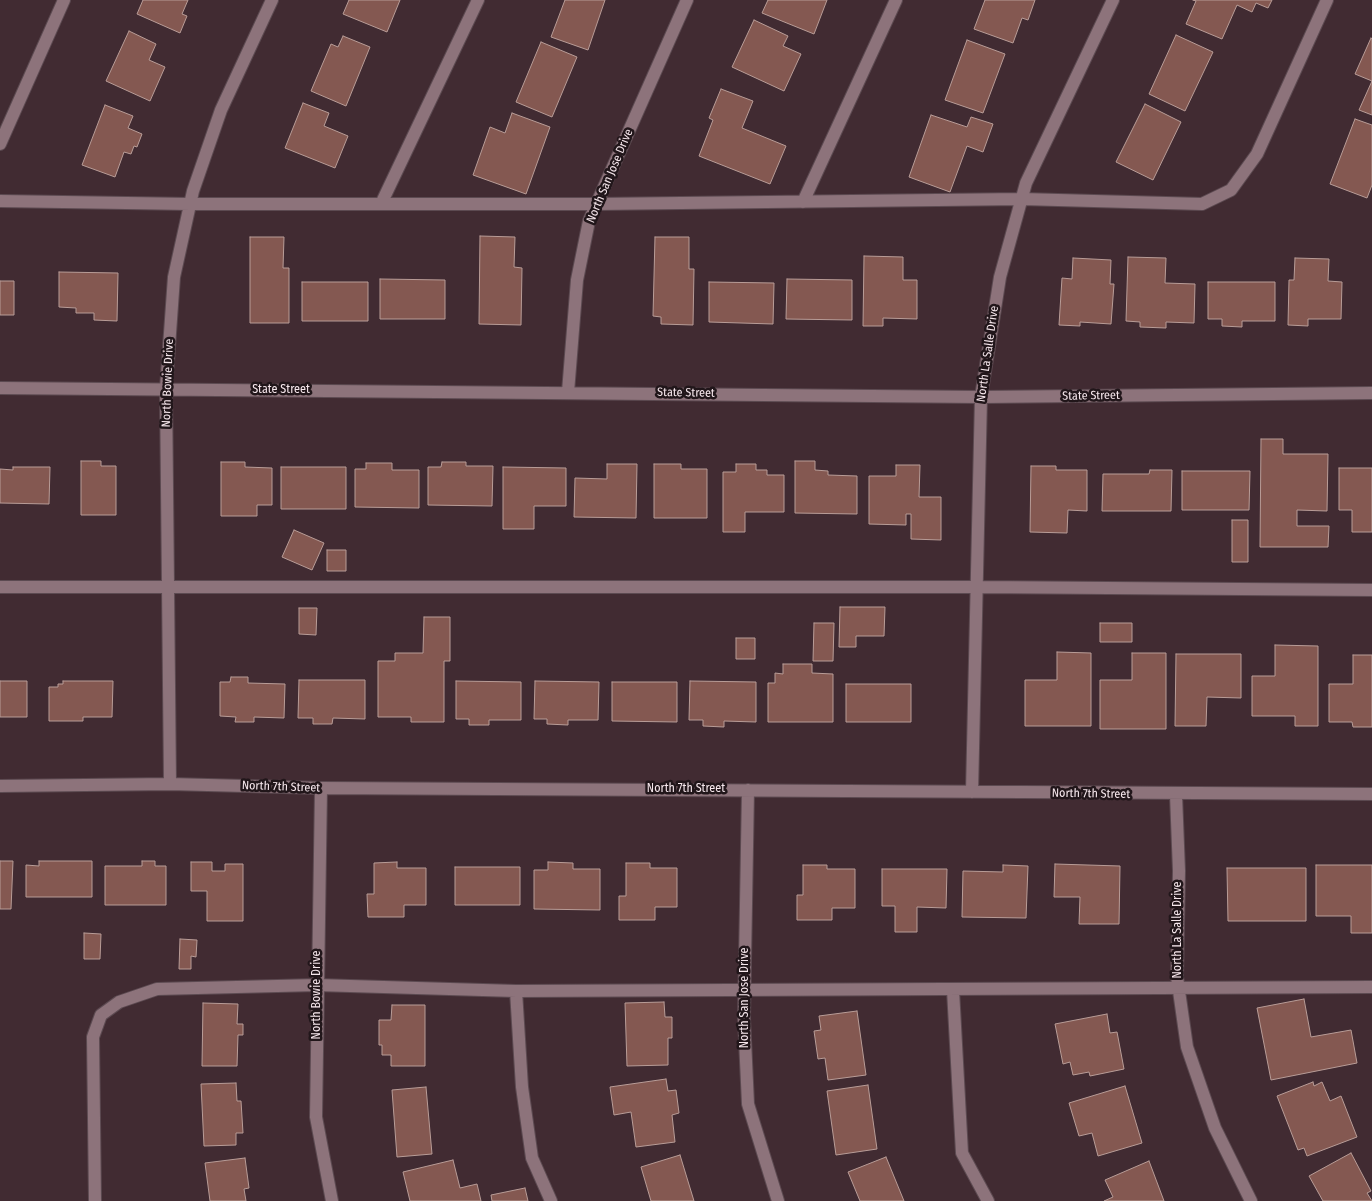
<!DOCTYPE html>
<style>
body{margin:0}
canvas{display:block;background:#412b32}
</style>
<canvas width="1372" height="1201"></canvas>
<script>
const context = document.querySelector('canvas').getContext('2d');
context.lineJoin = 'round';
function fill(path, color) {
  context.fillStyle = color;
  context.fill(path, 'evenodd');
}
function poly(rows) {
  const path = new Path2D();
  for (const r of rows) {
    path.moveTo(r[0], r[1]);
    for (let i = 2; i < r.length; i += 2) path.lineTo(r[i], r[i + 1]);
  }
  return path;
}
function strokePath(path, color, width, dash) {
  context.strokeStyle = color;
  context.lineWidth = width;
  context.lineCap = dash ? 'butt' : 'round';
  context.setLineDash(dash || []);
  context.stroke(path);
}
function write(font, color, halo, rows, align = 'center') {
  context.font = font + ' "Fira Sans Condensed",sans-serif';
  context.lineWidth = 5;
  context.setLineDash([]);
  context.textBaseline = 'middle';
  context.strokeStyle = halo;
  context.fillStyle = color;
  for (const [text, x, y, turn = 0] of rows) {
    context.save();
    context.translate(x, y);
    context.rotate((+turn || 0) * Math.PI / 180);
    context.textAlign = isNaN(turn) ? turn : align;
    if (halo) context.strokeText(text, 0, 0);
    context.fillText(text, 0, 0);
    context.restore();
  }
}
const building = poly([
 [143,0,188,0,182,14,187,16,180,33,137,14,143,0],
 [349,0,400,0,387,32,343,14,349,0],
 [565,0,605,0,588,50,551,37,565,0],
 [768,0,827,0,814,34,762,13,768,0],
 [985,0,1035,0,1028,20,1022,18,1013,43,974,29,985,0],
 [1193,0,1272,0,1268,8,1256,3,1252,12,1237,5,1222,39,1186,24,1196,1,1193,0],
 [754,20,788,36,783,46,801,54,784,91,732,67,754,20],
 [129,31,156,44,149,60,165,67,150,101,106,81,129,31],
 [1176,35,1213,52,1185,111,1149,94,1176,35],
 [343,36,370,47,346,106,311,91,331,44,338,47,343,36],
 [1371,38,1372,39,1372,115,1359,110,1372,81,1355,74,1371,38],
 [967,40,1005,54,983,113,945,100,967,40],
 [541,42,577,57,552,117,516,102,541,42],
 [721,89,753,101,742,128,786,146,770,184,699,156,713,120,709,118,721,89],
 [303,103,329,113,324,126,348,136,335,168,285,148,303,103],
 [1145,104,1181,122,1153,180,1116,162,1145,104],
 [105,105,133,116,128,128,142,134,137,147,134,146,131,154,124,152,115,177,82,165,105,105],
 [512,113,550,127,526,194,473,175,490,127,505,133,512,113],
 [931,115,967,127,971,117,993,124,983,152,967,146,950,192,909,177,931,115],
 [1355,119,1372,125,1372,185,1367,198,1330,184,1355,119],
 [480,236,515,237,514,267,522,268,521,325,479,324,480,236],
 [250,237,284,237,283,268,289,268,289,323,250,323,250,237],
 [655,237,689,237,689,269,694,269,693,325,661,324,661,317,653,316,655,237],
 [864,256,903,257,903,280,917,280,917,319,883,318,883,326,863,326,864,256],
 [1128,257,1166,258,1165,283,1195,284,1194,323,1166,322,1166,328,1140,327,1140,322,1126,321,1128,257],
 [1073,258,1111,260,1110,284,1114,284,1111,324,1080,322,1080,326,1059,325,1062,278,1072,279,1073,258],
 [1295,258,1329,259,1328,281,1342,282,1341,319,1308,319,1308,326,1288,325,1289,280,1294,280,1295,258],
 [59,272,118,273,117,321,94,320,94,313,76,313,76,308,59,307,59,272],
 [380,279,445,280,445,319,380,319,380,279],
 [787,279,852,280,852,320,786,319,787,279],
 [0,281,14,281,14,315,0,315,0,281],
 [302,282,368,282,368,321,302,321,302,282],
 [709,282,774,283,773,324,709,322,709,282],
 [1208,282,1275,282,1275,321,1242,321,1242,327,1222,326,1222,319,1208,319,1208,282],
 [1261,439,1283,439,1283,454,1328,454,1327,511,1297,510,1297,526,1329,526,1328,547,1260,547,1261,439],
 [81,461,101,461,101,466,116,466,116,515,81,515,81,461],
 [795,461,815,461,815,470,828,471,828,475,857,476,857,514,795,513,795,461],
 [221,462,245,462,245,467,272,468,272,505,257,505,257,516,221,516,221,462],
 [442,462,466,462,466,466,493,466,492,506,428,505,428,467,441,467,442,462],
 [366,463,392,463,392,470,419,470,419,508,355,507,355,469,366,469,366,463],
 [607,464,637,464,636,518,574,517,575,478,607,479,607,464],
 [654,464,681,464,681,469,707,469,707,518,654,518,654,464],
 [736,464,756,464,756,470,767,470,767,475,784,475,784,512,745,512,745,532,723,532,723,472,736,472,736,464],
 [896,465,920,465,919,497,941,497,941,540,911,539,911,514,906,514,906,525,869,524,869,476,896,476,896,465],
 [1031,466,1056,466,1056,470,1087,470,1087,511,1068,510,1067,533,1030,532,1031,466],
 [13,467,50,467,49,504,0,503,0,469,13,470,13,467],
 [281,467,346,467,346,509,281,509,281,467],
 [503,467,566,468,566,506,534,506,534,529,503,529,503,467],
 [1339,468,1372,468,1372,532,1352,532,1352,510,1339,510,1339,468],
 [1150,470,1172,470,1171,511,1102,511,1103,474,1149,474,1150,470],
 [1182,471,1250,471,1249,510,1182,510,1182,471],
 [1232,520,1248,520,1248,562,1232,562,1232,520],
 [294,530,324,543,312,570,282,557,294,530],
 [327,550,346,550,346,571,327,571,327,550],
 [840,607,885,607,884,636,856,636,856,647,839,647,840,607],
 [299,608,317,608,316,635,299,634,299,608],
 [424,617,450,617,450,661,444,661,444,722,411,722,411,717,378,717,378,661,395,661,395,653,423,653,424,617],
 [814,623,834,623,833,661,813,661,814,623],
 [1100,623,1132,623,1132,642,1100,642,1100,623],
 [736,638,755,638,755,659,736,659,736,638],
 [1275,645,1318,646,1318,726,1295,726,1295,716,1252,716,1252,676,1275,676,1275,645],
 [1057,652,1091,653,1091,726,1025,726,1025,680,1057,680,1057,652],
 [1132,653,1166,653,1166,729,1100,729,1100,680,1132,680,1132,653],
 [1176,654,1241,654,1241,698,1207,697,1206,726,1175,726,1176,654],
 [1353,655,1372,655,1372,727,1353,727,1352,722,1329,722,1329,684,1353,684,1353,655],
 [783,664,812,664,812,673,833,674,833,722,768,722,768,683,775,683,775,673,783,674,783,664],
 [231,677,248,677,248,683,285,684,284,718,254,717,254,722,235,722,236,717,220,716,220,682,230,682,231,677],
 [299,680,365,680,365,719,333,718,332,724,313,724,313,718,298,718,299,680],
 [0,681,27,681,27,717,0,717,0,681],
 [63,681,113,681,112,717,83,717,83,721,49,721,49,687,58,687,58,684,63,684,63,681],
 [456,681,521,682,521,720,489,720,489,725,469,725,469,719,456,719,456,681],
 [535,681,599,682,598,720,568,720,568,725,547,724,547,719,534,719,535,681],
 [690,681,756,682,756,722,724,721,724,727,703,726,703,720,689,720,690,681],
 [612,682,677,682,677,722,612,721,612,682],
 [846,684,911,684,911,722,846,722,846,684],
 [0,861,13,861,11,909,0,909,0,861],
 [39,861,92,861,92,897,26,897,26,865,39,866,39,861],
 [142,861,155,861,155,866,166,866,166,905,105,905,105,866,142,866,142,861],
 [191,862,212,862,212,871,225,871,225,864,243,864,243,921,207,921,207,891,191,891,191,862],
 [397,862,397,868,426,868,426,905,404,905,404,917,368,917,367,894,374,894,374,863,397,862],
 [548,862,573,863,573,869,600,869,600,910,534,909,534,870,548,870,548,862],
 [626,863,650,863,650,868,677,868,677,907,655,907,655,920,619,920,619,896,626,896,626,863],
 [1055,864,1120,866,1119,924,1079,924,1080,897,1054,897,1055,864],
 [803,865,827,865,827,869,855,869,855,908,832,908,832,920,797,920,797,895,803,895,803,865],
 [1003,865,1028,866,1026,918,962,917,963,871,1003,872,1003,865],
 [1316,865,1372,865,1372,933,1351,933,1351,916,1316,916,1316,865],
 [455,867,520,867,520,905,455,905,455,867],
 [1227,868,1306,868,1306,921,1228,921,1227,868],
 [882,869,947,869,946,908,917,907,917,932,895,932,895,906,882,906,882,869],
 [84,933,101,934,100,959,84,959,84,933],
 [180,939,197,940,196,957,191,956,191,969,179,969,180,939],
 [1304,999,1311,1037,1351,1030,1357,1063,1271,1080,1257,1008,1304,999],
 [664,1002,665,1017,672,1017,672,1038,668,1038,668,1065,627,1066,625,1003,664,1002],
 [203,1003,238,1004,237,1024,243,1024,243,1035,238,1035,237,1066,202,1066,203,1003],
 [392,1005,425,1005,425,1066,391,1066,391,1055,382,1055,382,1045,379,1045,379,1020,391,1020,392,1005],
 [857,1011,866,1075,828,1080,825,1058,818,1059,814,1031,821,1030,819,1016,857,1011],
 [1107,1014,1110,1033,1117,1032,1124,1069,1090,1076,1089,1072,1073,1075,1070,1062,1063,1064,1055,1024,1107,1014],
 [666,1079,668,1091,676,1090,679,1113,672,1115,675,1142,636,1147,631,1112,614,1115,610,1087,666,1079],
 [1313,1082,1314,1086,1322,1082,1330,1101,1341,1096,1357,1137,1307,1156,1304,1148,1298,1150,1277,1096,1313,1082],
 [236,1083,237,1101,241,1101,243,1133,236,1133,236,1145,204,1146,201,1084,236,1083],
 [868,1085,877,1149,836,1155,827,1091,868,1085],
 [1125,1086,1142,1143,1098,1156,1092,1133,1079,1136,1069,1103,1125,1086],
 [426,1087,432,1154,397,1157,392,1090,426,1087],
 [1351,1153,1371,1191,1367,1193,1372,1201,1323,1201,1309,1176,1351,1153],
 [680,1155,694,1201,651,1201,641,1167,680,1155],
 [886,1157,904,1201,860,1201,848,1172,886,1157],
 [245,1158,249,1188,244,1189,246,1201,210,1201,205,1163,245,1158],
 [453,1160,460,1188,477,1184,481,1201,410,1201,403,1172,453,1160],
 [1149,1161,1164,1201,1104,1201,1113,1197,1105,1180,1149,1161],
 [525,1188,528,1201,492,1201,491,1195,525,1188]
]);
fill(building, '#845851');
strokePath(building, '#b89c97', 1);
const minor = poly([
 [0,144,64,0],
 [0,201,190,204,596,204,1022,199,1202,204,1231,190,1257,154,1327,0],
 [803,202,896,0],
 [381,204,478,0],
 [0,388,981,397,1372,393],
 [568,392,577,280,589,221,687,0],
 [0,587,977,587,1372,590],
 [170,784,166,389,174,277,193,191,221,110,272,0],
 [0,786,170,784,321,788,1372,794],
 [321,788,316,1117,332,1201],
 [748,790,744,1018,748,1104,778,1201],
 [972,792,981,397,1000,277,1026,183,1113,0],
 [1176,795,1179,871,1177,977,1187,1047,1215,1128,1251,1201],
 [953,990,962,1153,988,1201],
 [516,991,522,1087,532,1158,551,1201],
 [95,1201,93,1037,101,1015,119,1002,157,989,317,985,516,991,1372,987]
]);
strokePath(minor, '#5c4a51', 14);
strokePath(minor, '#8d737b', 12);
write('12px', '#f6e7ec', '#21161a', [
 ["North San Jose Drive",610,176,-67],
 ["North La Salle Drive",988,354,-82],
 ["North Bowie Drive",168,383,-88],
 ["State Street",281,390],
 ["State Street",686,393,1],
 ["State Street",1091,396,-1],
 ["North 7th Street",281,787,2],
 ["North 7th Street",686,789],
 ["North 7th Street",1091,794,1],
 ["North La Salle Drive",1178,930,-90],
 ["North Bowie Drive",317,995,-90],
 ["North San Jose Drive",745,998,-90]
]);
</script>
